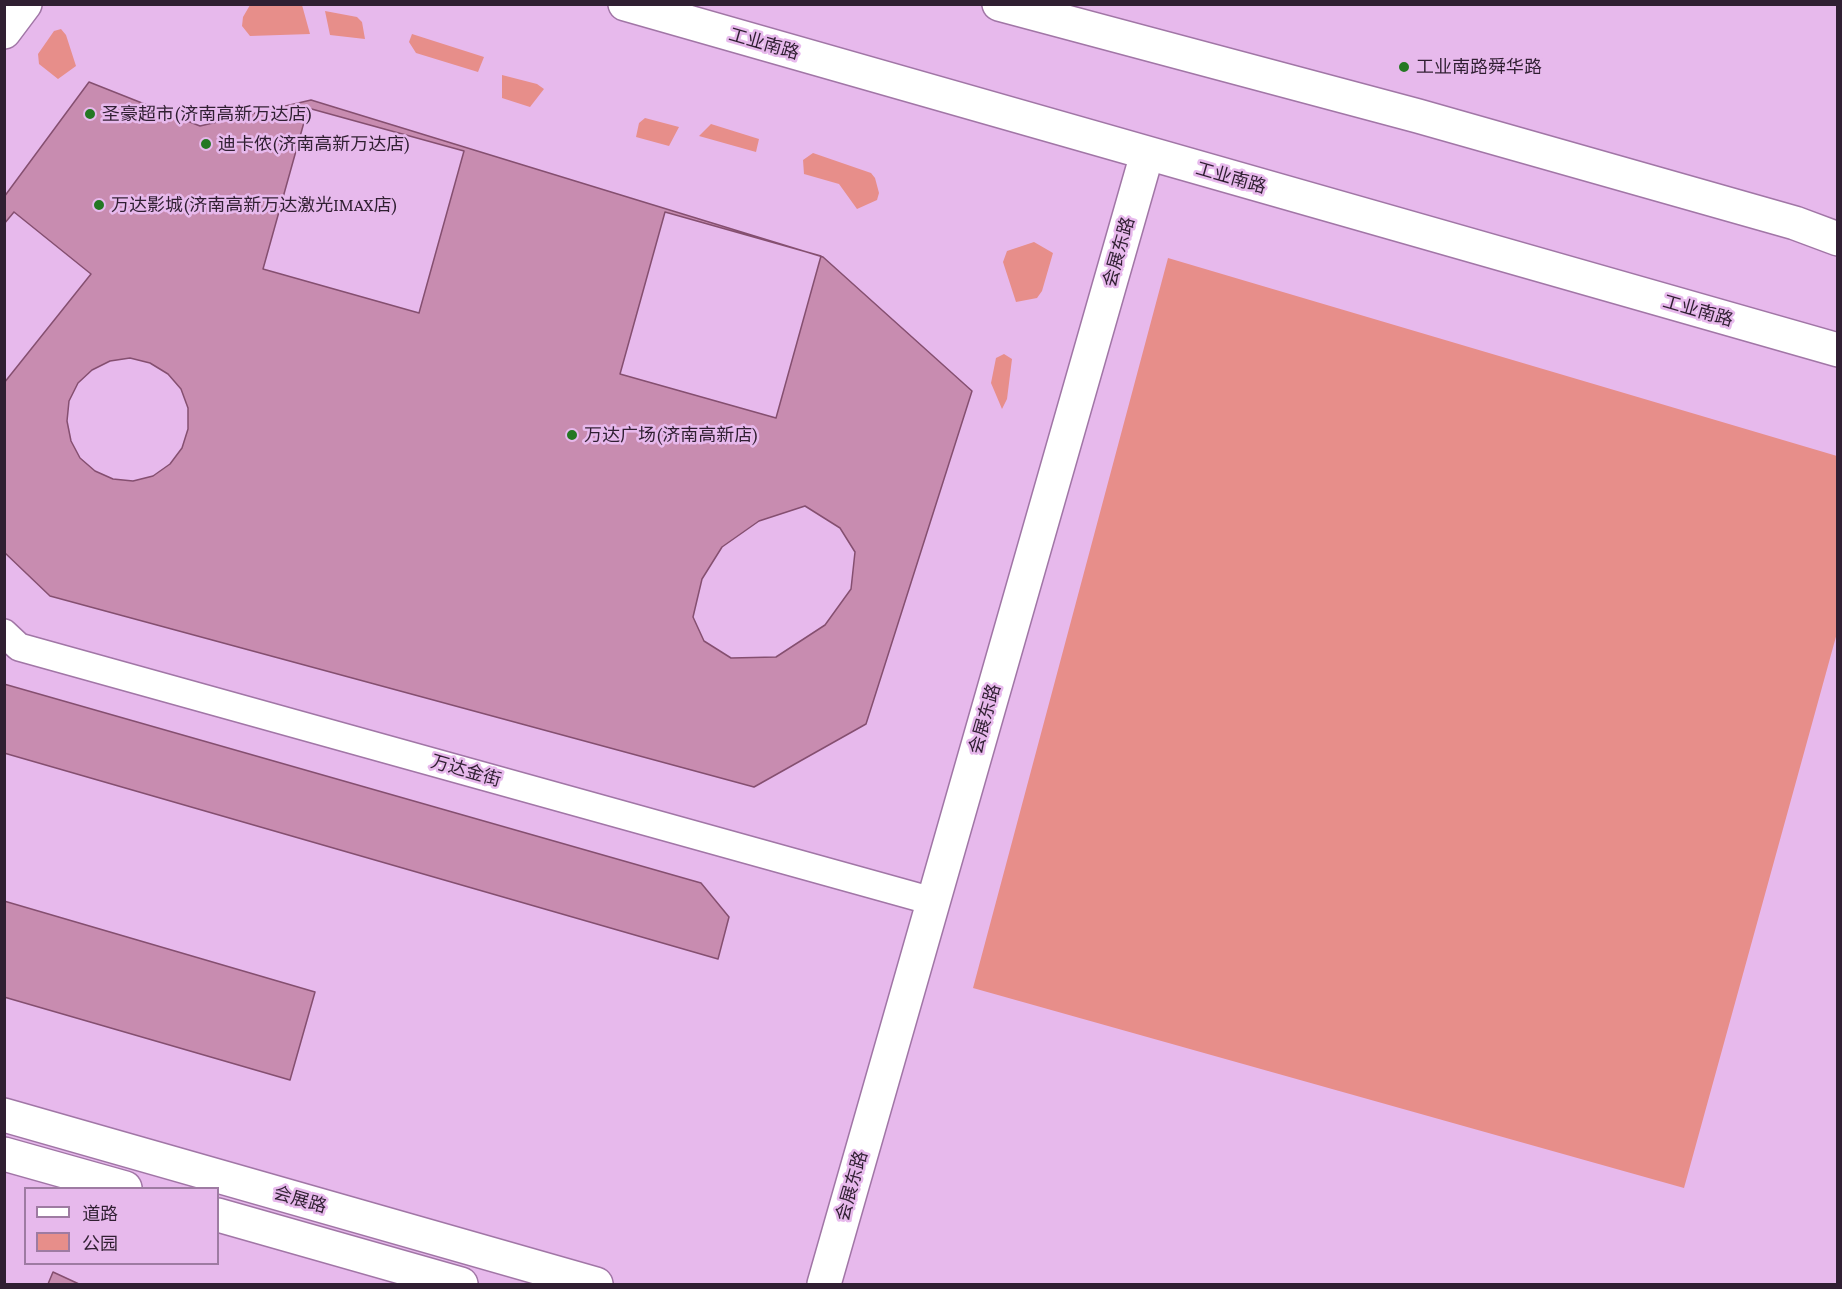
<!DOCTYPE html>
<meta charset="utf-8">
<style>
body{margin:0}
#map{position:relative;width:1842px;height:1289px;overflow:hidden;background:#e7b9ec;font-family:"Crimson Pro","Noto Sans SC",serif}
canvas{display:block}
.frame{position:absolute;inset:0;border:6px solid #301f32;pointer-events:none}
.legend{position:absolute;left:24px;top:1187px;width:195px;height:78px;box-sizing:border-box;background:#e7b9ec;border:2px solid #9e7ba2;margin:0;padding:8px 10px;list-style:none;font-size:18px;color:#301f32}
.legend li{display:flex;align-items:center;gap:12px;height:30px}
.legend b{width:30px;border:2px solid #9e7ba2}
</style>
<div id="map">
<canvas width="1842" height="1289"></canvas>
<div class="frame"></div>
<ul class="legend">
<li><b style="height:8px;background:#fff"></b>道路</li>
<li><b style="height:16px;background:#e78e8a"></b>公园</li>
</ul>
</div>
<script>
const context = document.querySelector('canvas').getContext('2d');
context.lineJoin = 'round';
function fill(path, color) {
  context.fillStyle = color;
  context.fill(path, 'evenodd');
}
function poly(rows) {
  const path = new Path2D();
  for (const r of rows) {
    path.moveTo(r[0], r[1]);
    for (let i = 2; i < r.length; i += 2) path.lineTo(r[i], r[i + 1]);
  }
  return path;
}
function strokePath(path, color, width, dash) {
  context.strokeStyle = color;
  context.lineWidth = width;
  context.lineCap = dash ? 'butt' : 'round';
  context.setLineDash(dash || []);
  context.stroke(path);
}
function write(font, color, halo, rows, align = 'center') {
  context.font = font + ' "Crimson Pro","Noto Sans SC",serif';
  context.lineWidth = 5;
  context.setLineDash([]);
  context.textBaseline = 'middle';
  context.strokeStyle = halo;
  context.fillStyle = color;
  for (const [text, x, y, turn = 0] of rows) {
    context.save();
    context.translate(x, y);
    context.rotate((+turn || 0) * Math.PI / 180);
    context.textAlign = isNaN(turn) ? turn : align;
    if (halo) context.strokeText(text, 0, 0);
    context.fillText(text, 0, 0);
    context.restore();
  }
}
fill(poly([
 [250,5,302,5,310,34,250,36,242,26,243,17],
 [325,11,357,17,362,22,365,39,330,35],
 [61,29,66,35,76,66,58,79,39,64,38,54,54,31],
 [412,34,484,57,478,72,416,53,409,42],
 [502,75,537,84,544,89,530,107,502,98],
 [645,118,679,127,669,146,636,137,639,123],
 [711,124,759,139,756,152,699,136],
 [813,153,871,173,875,178,879,193,877,200,857,209,839,184,804,174,803,160],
 [1034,242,1053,253,1042,291,1037,298,1016,302,1003,262,1007,251],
 [1168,258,1837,456,1837,633,1684,1188,973,988],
 [1004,354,1012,359,1007,399,1002,409,991,383,996,358]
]), '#e78e8a');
const building = poly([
 [89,82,200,126,311,100,823,257,972,391,866,724,754,787,50,596,4,552,4,197,89,82],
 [130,358,150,363,168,374,181,389,188,408,188,429,182,448,170,464,153,476,133,481,113,479,95,471,80,458,71,441,67,421,69,401,78,383,92,370,110,361,130,358],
 [805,506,840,528,855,552,851,589,825,625,776,657,731,658,704,641,693,617,702,579,722,547,759,521,805,506],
 [308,108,464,151,419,313,263,269,308,108],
 [14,212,91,274,4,383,4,224,14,212],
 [665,212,821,256,776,418,620,374,665,212],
 [4,684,701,883,729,917,718,959,4,753,4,684],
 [4,901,315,992,290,1080,4,997,4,901],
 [53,1272,79,1284,48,1284,53,1272]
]);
fill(building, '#c88cb0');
strokePath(building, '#854f70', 1.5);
const pedestrian = poly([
 [4,633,19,647,932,901]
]);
const tertiary = poly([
 [4,1115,596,1284],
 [4,1154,125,1188],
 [218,1215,461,1284],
 [824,1284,1147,154]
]);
const secondary = poly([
 [4,32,25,4]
]);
const primary = poly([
 [625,4,1838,350],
 [999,4,1418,116,1795,223,1838,239]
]);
strokePath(pedestrian, '#a176a6', 30);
strokePath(tertiary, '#a176a6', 36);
strokePath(secondary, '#a176a6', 36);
strokePath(primary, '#a176a6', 36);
strokePath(pedestrian, '#fff', 27);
strokePath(tertiary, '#fff', 33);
strokePath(secondary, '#fff', 33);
strokePath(primary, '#fff', 33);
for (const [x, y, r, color] of [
 [1404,67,6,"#247823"],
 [90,114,6,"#247823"],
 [206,144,6,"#247823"],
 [99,205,6,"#247823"],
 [572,435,6,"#247823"]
]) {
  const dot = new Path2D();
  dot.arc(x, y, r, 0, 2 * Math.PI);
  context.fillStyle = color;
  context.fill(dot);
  strokePath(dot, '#e7b9ec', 2);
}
write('18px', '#301f32', '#e7b9ec', [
 ["工业南路",764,44,16],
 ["工业南路",1231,178,16],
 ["会展东路",1119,252,-74],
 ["工业南路",1698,311,16],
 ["会展东路",985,719,-74],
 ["万达金街",466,771,16],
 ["会展东路",852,1186,-74],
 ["会展路",300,1200,16]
]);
write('18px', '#301f32', '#e7b9ec', [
 ["工业南路舜华路",1416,67],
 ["圣豪超市(济南高新万达店)",102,114],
 ["迪卡侬(济南高新万达店)",218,144],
 ["万达影城(济南高新万达激光IMAX店)",111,205],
 ["万达广场(济南高新店)",584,435]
], 'left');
</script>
